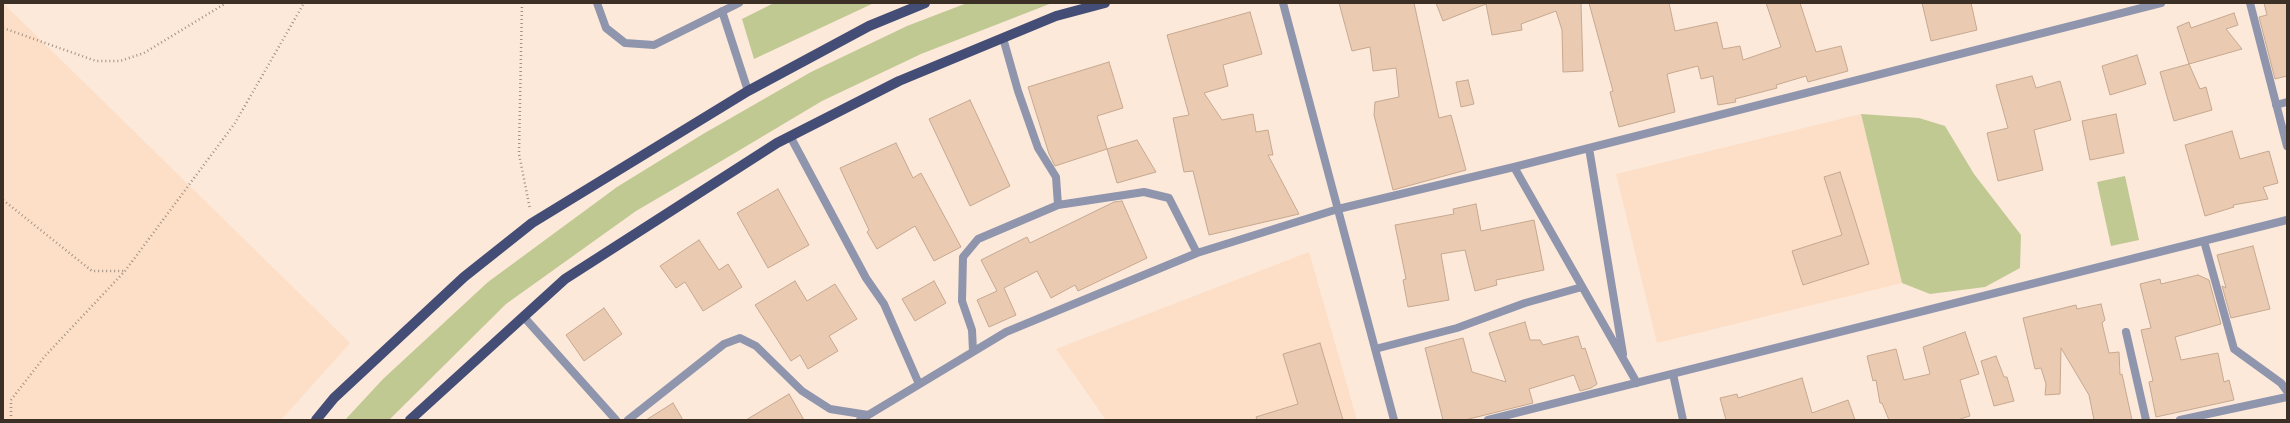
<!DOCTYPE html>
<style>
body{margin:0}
#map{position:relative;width:2290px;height:423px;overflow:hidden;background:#fce9da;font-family:Commissioner,sans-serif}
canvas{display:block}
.frame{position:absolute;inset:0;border:4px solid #3c3026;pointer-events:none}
</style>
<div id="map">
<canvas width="2290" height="423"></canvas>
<div class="frame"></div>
</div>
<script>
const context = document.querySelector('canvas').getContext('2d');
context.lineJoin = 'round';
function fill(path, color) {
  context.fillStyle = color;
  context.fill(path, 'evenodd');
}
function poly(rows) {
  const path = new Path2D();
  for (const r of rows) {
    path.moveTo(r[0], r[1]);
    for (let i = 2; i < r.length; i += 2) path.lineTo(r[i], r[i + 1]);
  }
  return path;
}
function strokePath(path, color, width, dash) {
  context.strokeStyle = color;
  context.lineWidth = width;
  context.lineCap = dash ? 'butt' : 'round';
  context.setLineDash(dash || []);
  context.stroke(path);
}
fill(poly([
 [3,3,350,343,281,420,3,420],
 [1861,114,1902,283,1657,343,1616,174],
 [1309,252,1357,420,1106,420,1056,349]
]), '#fddfc7');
fill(poly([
 [774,3,874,3,754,59,742,19],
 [967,3,1052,3,921,54,822,101,718,163,636,211,506,304,389,420,345,420,383,379,488,282,617,187,703,134,811,72,907,26],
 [1861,114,1919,118,1945,126,1974,174,2021,235,2020,268,1985,287,1930,294,1902,283],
 [2125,176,2139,240,2111,246,2097,182]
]), '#c0c992');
const building = poly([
 [1339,3,1414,3,1439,118,1451,115,1466,170,1393,190,1374,115,1375,102,1399,97,1396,68,1373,71,1370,47,1352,51,1339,3],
 [1436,3,1581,3,1583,71,1563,72,1562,30,1556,11,1521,24,1522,30,1492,35,1486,4,1443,21,1436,3],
 [1589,3,1669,3,1675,31,1717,22,1723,49,1740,46,1743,60,1781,47,1766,3,1800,3,1816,52,1841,46,1848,71,1808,82,1806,76,1776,85,1777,88,1735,99,1736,102,1718,105,1713,76,1701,79,1698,66,1667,74,1675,112,1619,127,1610,92,1613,91,1589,3],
 [1922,3,1971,3,1977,30,1931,41,1922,3],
 [2264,3,2287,3,2287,76,2275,79,2259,17,2267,15,2264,3],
 [1250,12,1262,54,1223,65,1228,86,1204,93,1222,120,1253,114,1256,132,1268,130,1273,155,1268,155,1299,214,1209,235,1193,171,1184,172,1173,118,1189,115,1167,35,1250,12],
 [2234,13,2238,25,2226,29,2242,49,2189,64,2177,27,2189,22,2191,28,2234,13],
 [2137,55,2146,84,2110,95,2102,66,2137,55],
 [1109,62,1123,108,1097,116,1107,149,1055,166,1049,154,1028,87,1109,62],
 [2189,64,2200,89,2206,87,2212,110,2174,121,2160,72,2189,64],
 [2032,76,2036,88,2060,81,2071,120,2034,130,2043,170,1998,181,1987,133,2008,128,1996,85,2032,76],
 [1468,80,1474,104,1461,107,1456,82,1468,80],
 [970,100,1010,186,970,206,929,119,970,100],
 [2116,114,2124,153,2090,160,2082,121,2116,114],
 [2232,131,2240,159,2269,151,2278,183,2263,187,2268,199,2233,205,2234,207,2205,216,2185,145,2232,131],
 [1137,140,1156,172,1117,183,1107,149,1137,140],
 [896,143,913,178,921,173,961,247,934,261,915,226,877,249,867,232,869,230,840,168,896,143],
 [1840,172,1869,264,1803,285,1792,251,1842,235,1824,177,1840,172],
 [778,189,809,245,768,268,737,213,778,189],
 [1122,201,1147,258,1078,291,1075,285,1051,298,1037,271,1004,288,1016,315,989,327,977,300,997,291,981,260,1027,237,1030,243,1114,202,1122,201],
 [1476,204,1481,231,1534,220,1544,270,1496,280,1497,285,1475,291,1465,250,1441,254,1449,300,1408,307,1403,280,1406,279,1395,225,1454,214,1453,209,1476,204],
 [699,240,719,270,728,264,742,287,703,311,685,282,676,288,660,266,699,240],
 [2253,246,2270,309,2231,318,2222,286,2226,288,2217,255,2253,246],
 [2198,275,2209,280,2221,324,2175,337,2181,360,2218,353,2224,382,2229,380,2234,400,2156,417,2149,382,2153,381,2141,330,2151,328,2140,284,2160,279,2161,284,2198,275],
 [795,281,807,301,835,284,857,319,829,336,838,351,808,369,800,355,791,361,755,305,795,281],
 [934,281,946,303,915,321,902,299,934,281],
 [2101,304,2105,320,2102,323,2109,353,2119,352,2120,375,2122,374,2132,420,2094,420,2089,395,2061,348,2060,394,2045,395,2046,384,2041,368,2035,369,2023,318,2076,305,2077,309,2101,304],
 [604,308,622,334,584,361,566,335,604,308],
 [1525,322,1530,340,1540,340,1543,345,1578,336,1582,349,1585,348,1597,384,1591,388,1580,391,1574,375,1529,389,1533,403,1465,420,1443,420,1425,348,1463,338,1472,372,1506,382,1489,333,1525,322],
 [1965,332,1979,374,1960,380,1970,416,1957,420,1889,420,1882,403,1880,403,1876,380,1873,381,1867,356,1896,349,1904,380,1930,374,1923,347,1965,332],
 [1320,343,1343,420,1257,420,1256,417,1298,404,1283,354,1320,343],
 [1996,356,2004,377,2007,377,2014,401,1994,406,1981,361,1996,356],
 [1802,378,1812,413,1848,400,1855,420,1726,420,1720,398,1737,394,1738,398,1802,378],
 [789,394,804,420,746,420,789,394],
 [673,403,683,420,646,420,673,403]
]);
fill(building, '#eacbb2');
strokePath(building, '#c6a890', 1);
strokePath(poly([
 [522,3,519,154,530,209],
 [3,28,96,61,120,61,144,53,226,3],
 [3,200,92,271,124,271],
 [11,420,11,400,45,356,125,271,235,123,304,3]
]), '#a09184', 2.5, [1, 3]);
strokePath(poly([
 [597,3,606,28,625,43,654,45,739,3],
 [1283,3,1394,420],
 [2250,3,2287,146],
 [722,11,748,91],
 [2276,105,2287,102],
 [790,136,866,278,884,304,919,384],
 [1589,148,1623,354],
 [1514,167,1637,383],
 [1058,205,1144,192,1169,198,1197,253],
 [2204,241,2234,349,2281,383,2287,391],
 [523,316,616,420],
 [2126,332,2146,420],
 [1375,349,1457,328,1525,303,1582,287],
 [973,351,972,330,962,301,963,257,978,239,1058,205,1056,177,1038,148,1018,91,1003,38],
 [1673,374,1683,420],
 [628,420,724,344,740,338,756,346,802,391,830,409,868,415],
 [860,420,1006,332,1197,253,1338,209,1514,167,2161,3],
 [1488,420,2287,220],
 [2180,420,2287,397]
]), '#8f95ad', 8);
strokePath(poly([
 [316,420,334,398,464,277,532,223,748,91,869,26,925,3],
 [410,420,565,279,777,143,899,81,1056,16,1105,3]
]), '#444d75', 10);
</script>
